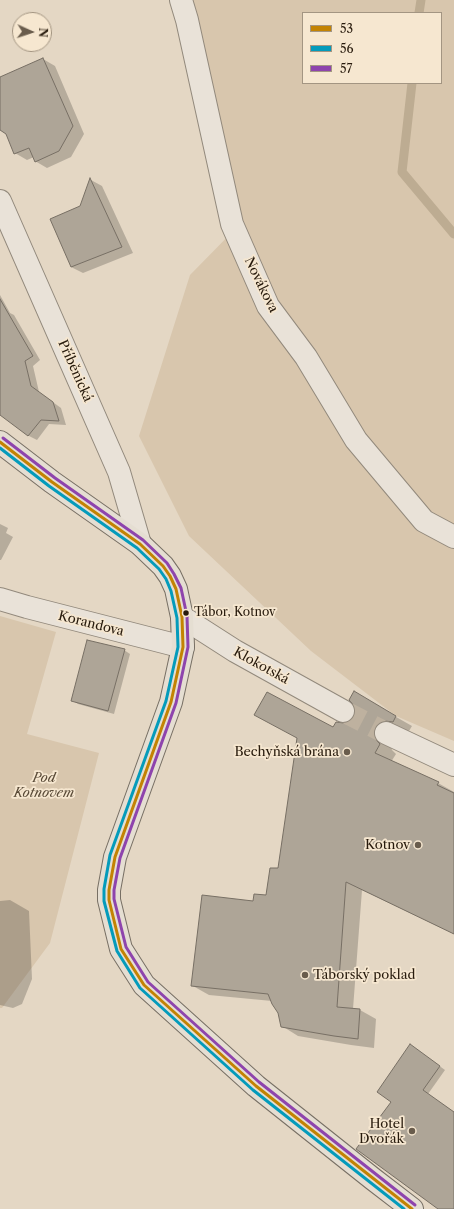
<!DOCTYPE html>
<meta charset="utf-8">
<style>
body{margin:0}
#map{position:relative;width:454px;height:1209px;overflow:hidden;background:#e4d7c4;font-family:"Libre Caslon Text",serif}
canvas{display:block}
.legend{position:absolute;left:302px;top:12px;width:140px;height:72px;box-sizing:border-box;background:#f6e7d0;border:1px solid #a39582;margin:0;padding:5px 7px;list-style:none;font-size:12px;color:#271a0c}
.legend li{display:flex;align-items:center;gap:8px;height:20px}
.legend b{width:20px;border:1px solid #a39582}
.north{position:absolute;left:12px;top:12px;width:40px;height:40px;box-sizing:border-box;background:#f6e7d0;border:1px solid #a39582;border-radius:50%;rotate:93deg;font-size:11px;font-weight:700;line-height:16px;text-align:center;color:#271a0c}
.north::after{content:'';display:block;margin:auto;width:14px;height:18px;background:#695c4c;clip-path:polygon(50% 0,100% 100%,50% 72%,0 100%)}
</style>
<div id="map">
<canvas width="454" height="1209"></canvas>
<ul class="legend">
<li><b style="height:5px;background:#c38303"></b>53</li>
<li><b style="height:5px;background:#049bbb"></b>56</li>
<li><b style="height:5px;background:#8e44ad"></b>57</li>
</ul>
<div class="north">N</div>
</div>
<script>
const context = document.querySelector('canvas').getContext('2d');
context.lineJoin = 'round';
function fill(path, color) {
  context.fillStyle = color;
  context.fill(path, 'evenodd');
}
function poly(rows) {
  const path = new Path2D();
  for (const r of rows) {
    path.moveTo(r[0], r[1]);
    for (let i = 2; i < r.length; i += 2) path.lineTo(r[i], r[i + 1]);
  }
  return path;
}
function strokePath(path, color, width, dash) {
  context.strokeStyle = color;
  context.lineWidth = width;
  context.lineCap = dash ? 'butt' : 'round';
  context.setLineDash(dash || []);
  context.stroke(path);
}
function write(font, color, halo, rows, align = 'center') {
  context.font = font + ' "Libre Caslon Text",serif';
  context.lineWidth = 3.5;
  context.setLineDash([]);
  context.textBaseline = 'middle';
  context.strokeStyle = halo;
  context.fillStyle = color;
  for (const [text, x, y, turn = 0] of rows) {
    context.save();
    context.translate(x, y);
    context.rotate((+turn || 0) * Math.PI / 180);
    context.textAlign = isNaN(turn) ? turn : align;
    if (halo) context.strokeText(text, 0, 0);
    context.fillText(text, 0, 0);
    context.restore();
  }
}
fill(poly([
 [192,0,454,0,454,741,396,716,311,651,189,536,139,436,190,275,242,222],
 [303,13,441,13,441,83,303,83],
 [0,616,56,632,27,734,99,753,50,943,2,1008,0,1008]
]), '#d8c6ad');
fill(poly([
 [43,59,55,66,84,134,71,157,47,168,35,161,34,157,27,160,15,153,7,134,0,129,0,78],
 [91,180,102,186,133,253,83,273,71,267,81,207],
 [0,295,10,313,14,315,40,360,33,366,39,392,61,408,66,425,49,424,37,440,29,436,0,414],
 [0,524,8,528,6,533,13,537,1,560,0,560],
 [124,650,130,654,114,714,78,704,72,700],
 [354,693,412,726,409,731,402,729,390,744,392,750,396,754,391,762,438,783,454,792,454,934,362,890,353,1009,360,1010,376,1019,374,1048,351,1045,298,1036,282,1026,279,1013,272,1001,209,995,193,986,254,902,267,897,333,729,350,723,355,718,356,710],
 [10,900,29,911,32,979,22,1004,13,1008,0,1005,0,901],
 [416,1049,445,1070,428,1094,454,1112,454,1209,440,1209,392,1102]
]), '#0003');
strokePath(poly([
 [419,13,421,0],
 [412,83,402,172,454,234]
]), '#bdac92', 9);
const building = poly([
 [43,58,73,126,59,151,35,162,29,148,14,154,6,134,0,130,0,77,43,58],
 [90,178,122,247,71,267,50,219,80,206,90,178],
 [0,299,33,356,25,361,31,386,53,402,59,421,41,420,28,436,0,415,0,299],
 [87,640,125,649,108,711,71,701,87,640],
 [354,691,396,716,393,722,385,721,379,723,375,727,374,734,376,740,380,744,375,753,439,782,437,785,454,793,454,934,346,882,337,1007,360,1009,358,1039,334,1036,281,1027,278,1013,272,1004,268,994,191,986,202,895,253,901,254,894,266,895,270,868,278,868,297,738,254,715,267,692,333,727,336,722,344,723,349,722,354,717,355,710,353,704,349,700,354,691],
 [410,1044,440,1066,423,1090,454,1112,454,1209,438,1209,356,1149,391,1102,377,1092,410,1044]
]);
fill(building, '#aea597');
strokePath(building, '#776f64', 1);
strokePath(poly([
 [343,711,386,733]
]), '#beb19f', 22, [22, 11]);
const minor = poly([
 [181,0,187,20,232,224,268,306,306,357,356,440,424,521,454,537],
 [0,201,119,472,140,544],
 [0,599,27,607,183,647],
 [182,617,235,651,343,711],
 [386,733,454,765]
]);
const major = poly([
 [0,442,52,482,140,544,163,566,170,576,176,589,182,617,183,647,171,702,115,857,109,890,109,900,121,949,144,985,256,1086,373,1179,412,1209]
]);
strokePath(minor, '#92897c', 24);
strokePath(major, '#776f64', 24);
strokePath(minor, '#e9e2d8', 22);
strokePath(major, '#e5ded2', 22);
strokePath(poly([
 [0,442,52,482,140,544,163,566,170,576,176,589,182,617,183,647,171,702,115,857,109,890,109,900,121,949,144,985,256,1086,412,1209]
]), '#c38303', 3);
strokePath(poly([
 [0,448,49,486,137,548,159,569,166,579,171,591,177,618,178,647,166,701,110,855,104,889,104,901,117,951,140,988,253,1090,404,1209]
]), '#049bbb', 3);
strokePath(poly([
 [3,438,55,478,143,540,167,563,174,574,181,588,187,616,188,647,176,703,120,858,114,890,114,899,126,947,148,982,259,1082,415,1205]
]), '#8e44ad', 3);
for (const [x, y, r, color] of [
 [186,613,3.5,"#271a0c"],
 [347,752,4,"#695c4c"],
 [418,845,4,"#695c4c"],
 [305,975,4,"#695c4c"],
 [412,1131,4,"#695c4c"]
]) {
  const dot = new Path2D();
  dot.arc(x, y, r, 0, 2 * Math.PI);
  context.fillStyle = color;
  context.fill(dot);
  strokePath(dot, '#f6e7d0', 1.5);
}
write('12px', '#271a0c', '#f6e7d0', [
 ["Tábor, Kotnov",194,613]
], 'left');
write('13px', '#271a0c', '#f6e7d0', [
 ["Novákova",261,285,64],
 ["Příběnická",75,371,66],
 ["Korandova",91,624,14],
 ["Klokotská",261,666,29]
]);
write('13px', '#271a0c', '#f6e7d0', [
 ["Bechyňská brána",339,752],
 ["Kotnov",410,845],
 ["Táborský poklad",313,975,"left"],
 ["Hotel",404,1124],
 ["Dvořák",404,1139]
], 'right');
write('italic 13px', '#594a37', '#f6e7d0', [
 ["Pod",44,778],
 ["Kotnovem",44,793]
]);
</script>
